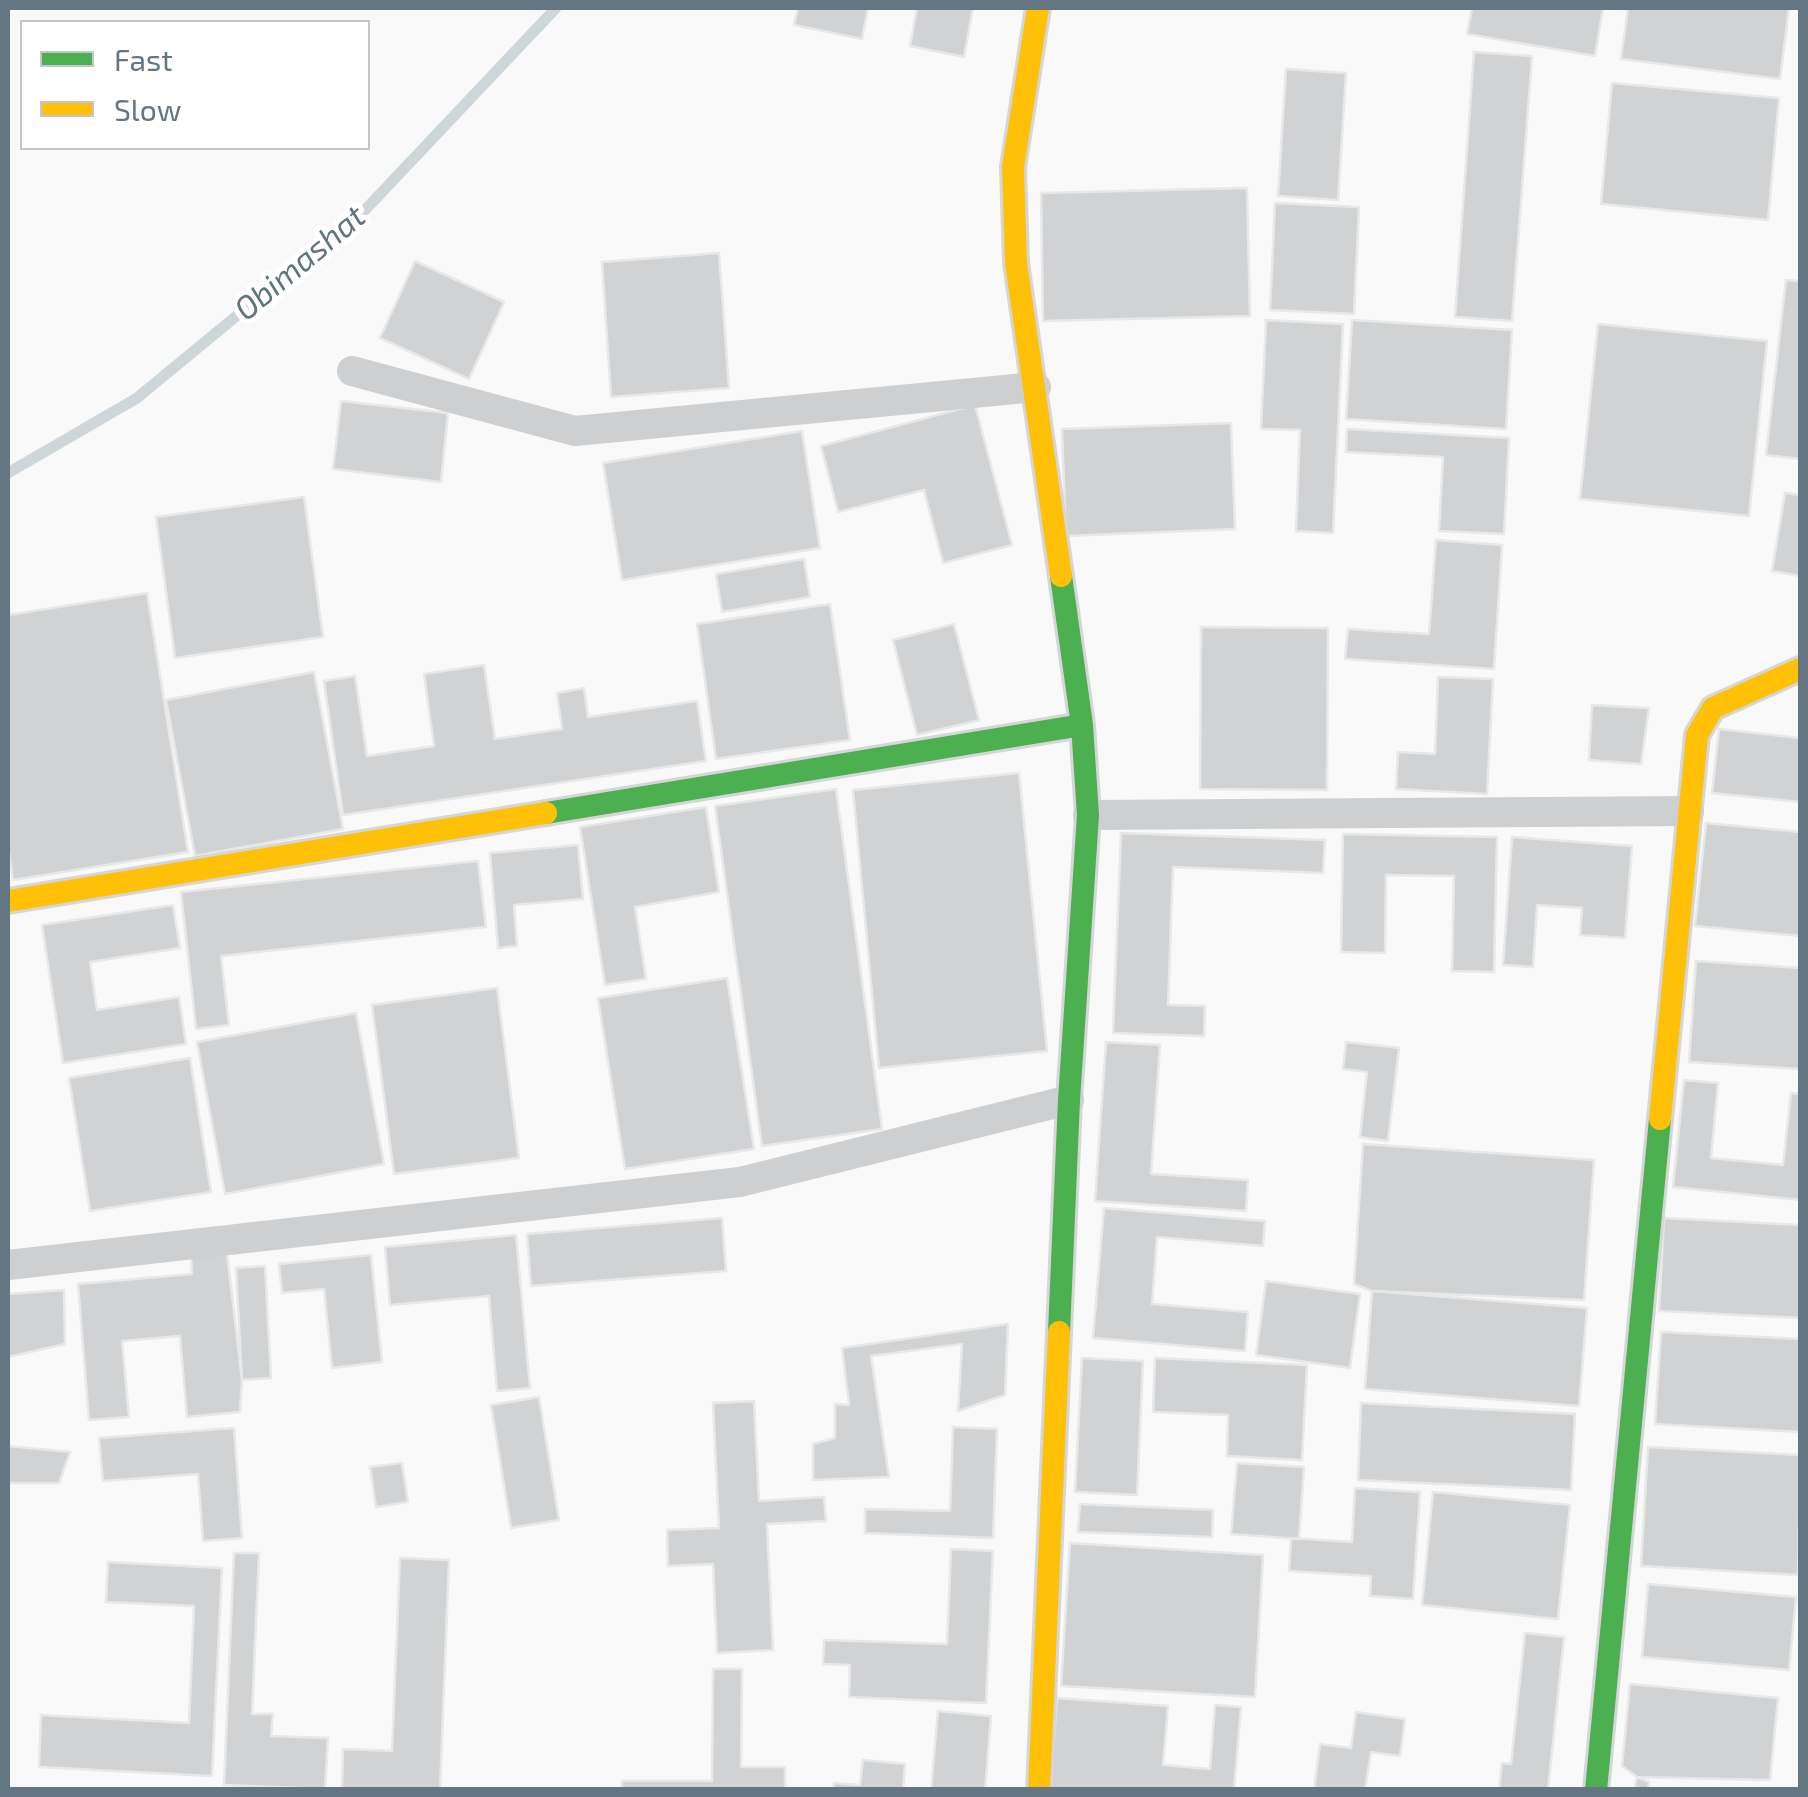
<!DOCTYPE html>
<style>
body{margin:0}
#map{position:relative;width:1808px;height:1797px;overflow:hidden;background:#f9f9f9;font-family:"Exo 2",sans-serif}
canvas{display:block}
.frame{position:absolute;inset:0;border:10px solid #657683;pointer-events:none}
.legend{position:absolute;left:20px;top:20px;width:350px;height:130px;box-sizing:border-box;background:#fff;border:2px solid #c1c8cd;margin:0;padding:12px 18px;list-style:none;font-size:30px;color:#657683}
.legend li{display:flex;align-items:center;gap:20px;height:50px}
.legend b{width:50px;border:2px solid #c1c8cd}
</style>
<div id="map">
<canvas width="1808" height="1797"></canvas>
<div class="frame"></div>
<ul class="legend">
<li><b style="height:12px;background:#4caf50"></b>Fast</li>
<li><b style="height:12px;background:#ffc107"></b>Slow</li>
</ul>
</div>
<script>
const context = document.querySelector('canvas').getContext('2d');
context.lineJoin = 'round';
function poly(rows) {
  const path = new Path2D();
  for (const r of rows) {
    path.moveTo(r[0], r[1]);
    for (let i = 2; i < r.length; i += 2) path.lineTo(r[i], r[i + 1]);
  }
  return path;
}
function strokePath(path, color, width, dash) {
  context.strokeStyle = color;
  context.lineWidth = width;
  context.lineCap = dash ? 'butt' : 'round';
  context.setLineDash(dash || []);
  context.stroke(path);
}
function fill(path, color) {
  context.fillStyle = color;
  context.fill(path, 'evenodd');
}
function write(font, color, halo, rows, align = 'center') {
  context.font = font + ' "Exo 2",sans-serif';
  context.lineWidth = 10;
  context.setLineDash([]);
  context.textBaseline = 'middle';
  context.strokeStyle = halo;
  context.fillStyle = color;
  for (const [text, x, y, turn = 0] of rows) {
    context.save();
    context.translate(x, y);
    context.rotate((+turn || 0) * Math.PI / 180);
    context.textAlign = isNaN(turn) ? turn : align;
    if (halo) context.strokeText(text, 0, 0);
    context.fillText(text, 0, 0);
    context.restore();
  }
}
strokePath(poly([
 [8,473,137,398,365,210,556,8]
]), '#ced6d9', 11);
const building = poly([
 [798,8,868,8,862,39,794,25,798,8],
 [917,8,973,8,964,57,910,46,917,8],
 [1472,8,1603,8,1595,56,1467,34,1472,8],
 [1628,8,1789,8,1780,79,1621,59,1628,8],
 [1474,52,1532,56,1512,321,1455,317,1474,52],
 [1286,69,1346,73,1338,200,1278,196,1286,69],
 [1612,83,1779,98,1768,220,1601,204,1612,83],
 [1247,188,1250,316,1043,321,1041,193,1247,188],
 [1275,203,1359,207,1354,314,1270,310,1275,203],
 [719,253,729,388,611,397,602,262,719,253],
 [415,261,504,302,469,379,380,338,415,261],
 [1786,280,1800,281,1800,459,1766,455,1786,280],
 [1266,320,1343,324,1333,533,1296,531,1300,430,1261,429,1266,320],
 [1352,320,1512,330,1506,429,1346,419,1352,320],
 [1598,324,1767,341,1749,516,1580,499,1598,324],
 [341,401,448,413,441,482,333,469,341,401],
 [975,405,1012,545,943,563,924,490,838,512,821,446,975,405],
 [1231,423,1235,529,1066,536,1062,429,1231,423],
 [1347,429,1509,438,1504,534,1439,531,1443,457,1346,452,1347,429],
 [802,431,820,548,622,580,603,463,802,431],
 [1785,493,1800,495,1800,576,1772,571,1785,493],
 [304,497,323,637,175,658,156,517,304,497],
 [1436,540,1502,545,1494,669,1345,659,1348,629,1429,634,1436,540],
 [804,559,810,597,722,612,716,574,804,559],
 [147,593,188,852,13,880,8,845,8,615,147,593],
 [830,604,850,740,716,759,697,624,830,604],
 [954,624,979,720,917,735,893,640,954,624],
 [1201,627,1328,628,1327,790,1200,789,1201,627],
 [484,665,495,739,562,729,557,693,584,688,588,717,697,701,706,761,343,815,324,681,355,676,367,756,434,746,424,674,484,665],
 [314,672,343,829,195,856,166,700,314,672],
 [1438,677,1493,679,1487,794,1396,789,1398,752,1435,754,1438,677],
 [1592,705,1649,708,1641,764,1589,760,1592,705],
 [1719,729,1800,738,1800,802,1712,793,1719,729],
 [1019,773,1047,1051,879,1068,853,790,1019,773],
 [836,789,882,1129,762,1146,715,806,836,789],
 [706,807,719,892,635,907,646,979,605,985,580,827,706,807],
 [1706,823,1800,832,1800,936,1695,926,1706,823],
 [1121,833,1325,840,1323,873,1173,867,1168,1005,1205,1006,1204,1036,1113,1033,1121,833],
 [1343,834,1497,837,1494,972,1452,971,1454,876,1386,875,1385,953,1341,952,1343,834],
 [1512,837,1632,846,1625,938,1580,935,1582,908,1537,905,1533,967,1503,965,1512,837],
 [578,845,583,899,514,905,517,946,498,948,490,853,578,845],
 [478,861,486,927,221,956,229,1025,196,1029,181,892,478,861],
 [173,905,180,948,90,962,97,1010,179,997,186,1044,63,1063,42,925,173,905],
 [1696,961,1800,968,1800,1069,1689,1062,1696,961],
 [727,978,754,1149,625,1169,598,998,727,978],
 [497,988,519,1158,394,1174,372,1005,497,988],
 [356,1013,384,1164,225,1194,197,1042,356,1013],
 [1106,1042,1160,1045,1151,1174,1248,1180,1246,1211,1095,1201,1106,1042],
 [1346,1042,1399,1048,1388,1141,1360,1137,1367,1072,1343,1069,1346,1042],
 [190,1058,211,1192,90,1211,69,1078,190,1058],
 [1684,1080,1718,1083,1711,1158,1783,1165,1791,1093,1800,1094,1800,1200,1673,1187,1684,1080],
 [1363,1144,1594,1160,1584,1300,1372,1291,1354,1284,1363,1144],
 [1104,1208,1265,1221,1263,1246,1157,1237,1152,1304,1248,1312,1245,1351,1093,1338,1104,1208],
 [722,1218,726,1271,531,1286,527,1234,722,1218],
 [1664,1218,1800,1225,1800,1318,1659,1311,1664,1218],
 [516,1235,530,1388,497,1391,489,1296,390,1305,385,1247,516,1235],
 [227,1253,242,1380,240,1412,187,1417,180,1336,122,1341,129,1417,89,1420,78,1284,192,1274,191,1256,227,1253],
 [371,1255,382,1362,332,1368,324,1289,282,1293,279,1264,371,1255],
 [265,1266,271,1378,242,1380,236,1268,265,1266],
 [1266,1281,1360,1294,1350,1368,1256,1355,1266,1281],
 [64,1290,65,1344,8,1357,8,1294,64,1290],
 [1372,1291,1587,1308,1579,1406,1365,1389,1372,1291],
 [1008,1324,1005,1395,958,1411,962,1344,871,1356,889,1477,813,1480,813,1444,835,1438,835,1404,849,1405,842,1348,1008,1324],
 [1661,1332,1800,1339,1800,1432,1655,1424,1661,1332],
 [1082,1358,1143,1361,1137,1495,1075,1492,1082,1358],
 [1155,1358,1307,1365,1302,1460,1227,1456,1228,1415,1153,1412,1155,1358],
 [539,1397,559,1520,511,1528,491,1405,539,1397],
 [754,1401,759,1501,824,1497,826,1521,767,1524,773,1650,717,1653,713,1564,668,1566,667,1530,719,1528,713,1403,754,1401],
 [1361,1403,1575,1414,1571,1490,1358,1480,1361,1403],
 [953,1427,997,1429,993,1538,865,1533,865,1509,950,1511,953,1427],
 [234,1428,242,1538,203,1541,198,1474,103,1481,99,1438,234,1428],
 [8,1446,70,1452,59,1483,8,1483,8,1446],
 [1648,1447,1800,1455,1798,1575,1641,1566,1648,1447],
 [402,1463,408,1502,376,1507,370,1467,402,1463],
 [1237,1463,1304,1467,1299,1539,1231,1534,1237,1463],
 [1355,1488,1420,1492,1413,1599,1370,1596,1371,1576,1289,1571,1291,1538,1352,1542,1355,1488],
 [1433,1492,1570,1505,1558,1619,1422,1605,1433,1492],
 [1080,1504,1213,1510,1212,1537,1078,1532,1080,1504],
 [1070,1543,1263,1555,1255,1697,1061,1686,1070,1543],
 [951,1549,993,1551,986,1703,849,1697,850,1665,823,1664,824,1640,947,1644,951,1549],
 [234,1553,259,1553,252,1714,273,1714,271,1736,328,1738,325,1789,224,1785,234,1553],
 [400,1558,449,1560,440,1790,342,1790,343,1749,392,1751,400,1558],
 [108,1562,222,1568,212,1776,39,1767,41,1715,189,1723,194,1606,106,1602,108,1562],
 [1648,1584,1796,1597,1789,1670,1642,1657,1648,1584],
 [1525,1633,1564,1637,1548,1790,1499,1790,1502,1763,1511,1764,1525,1633],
 [713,1669,742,1669,741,1767,785,1767,785,1790,622,1790,622,1781,712,1781,713,1669],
 [1630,1684,1778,1698,1770,1780,1637,1777,1622,1766,1630,1684],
 [1057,1698,1168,1706,1163,1765,1210,1769,1215,1705,1241,1707,1234,1790,1050,1790,1057,1698],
 [938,1711,991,1716,985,1790,931,1790,938,1711],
 [1356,1712,1405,1719,1400,1756,1371,1752,1365,1790,1314,1790,1320,1744,1351,1748,1356,1712],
 [863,1760,905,1764,903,1789,908,1790,833,1790,834,1783,860,1785,863,1760],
 [1637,1777,1649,1782,1648,1790,1634,1790,1637,1777]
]);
fill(building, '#d0d2d3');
strokePath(building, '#e8e8e8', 2.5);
const fast = poly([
 [546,813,1082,725],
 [1059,1332,1069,1100,1088,815,1082,725,1061,576],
 [1596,1790,1660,1119]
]);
const slow = poly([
 [1038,8,1013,167,1016,263,1061,576],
 [8,901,546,813],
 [1660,1119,1697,735,1713,708,1800,669],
 [1039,1790,1059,1332]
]);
strokePath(fast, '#d5d6d7', 28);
strokePath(slow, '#d5d6d7', 28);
strokePath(poly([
 [352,371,575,431,1036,387],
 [1088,815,1689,811],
 [8,1265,740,1182,1069,1100]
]), '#cecfd0', 30);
strokePath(fast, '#4caf50', 22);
strokePath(slow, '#ffc107', 22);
write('italic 32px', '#60757c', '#fff', [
 ["Obimashat",300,263,-40]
]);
</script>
